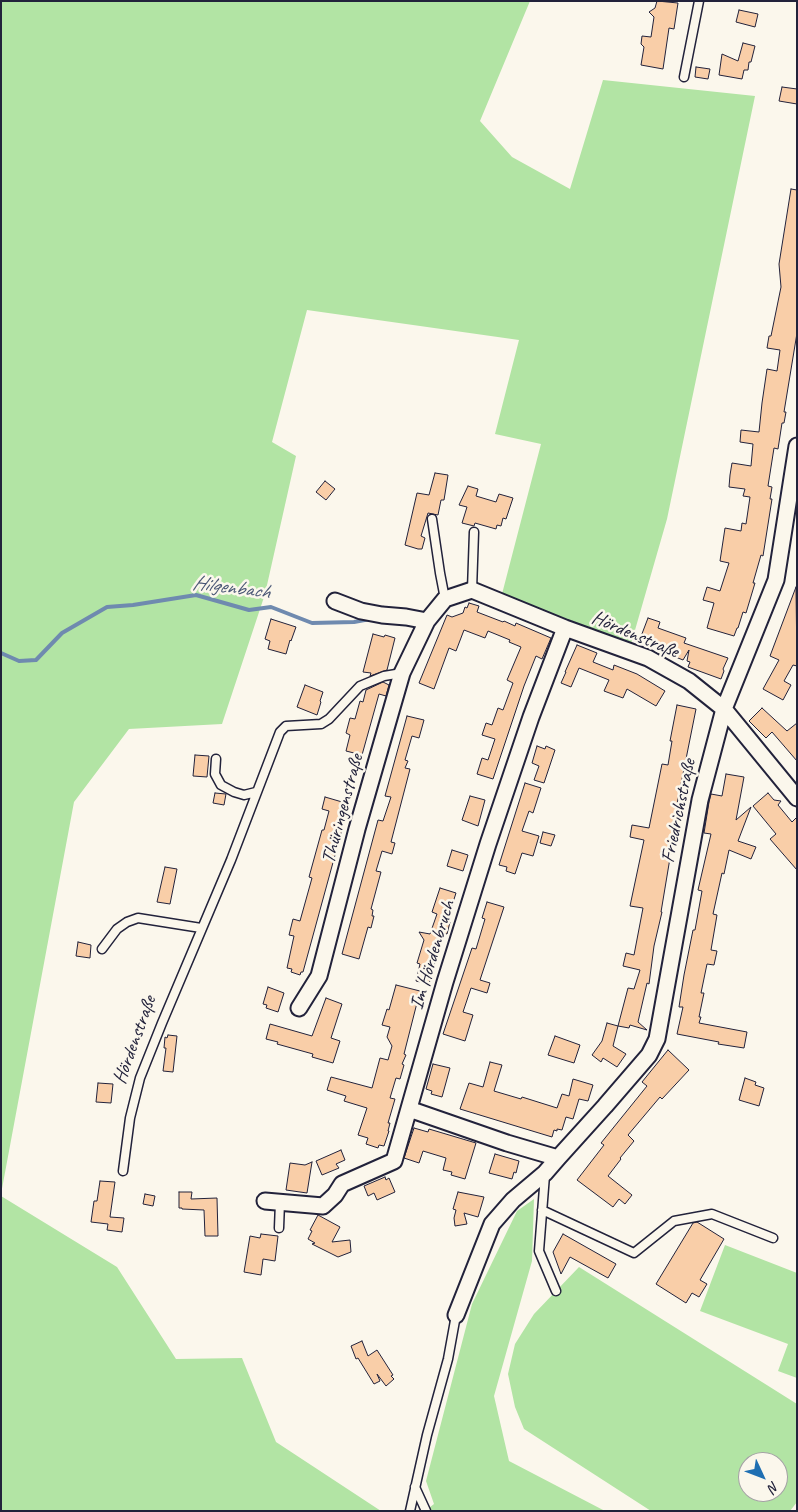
<!DOCTYPE html>
<meta charset="utf-8">
<style>
body{margin:0}
#map{position:relative;width:798px;height:1512px;overflow:hidden;background:#fbf7ec;font-family:Caveat,sans-serif}
canvas{display:block}
.frame{position:absolute;inset:0;border:2px solid #22223b;pointer-events:none}
.north{position:absolute;left:738px;top:1452px;width:50px;height:50px;box-sizing:border-box;background:#fbf7ec;border:1px solid #a4a2a5;border-radius:50%;rotate:133deg;font-size:14px;font-weight:700;line-height:20px;text-align:center;color:#22223b}
.north::after{content:'';display:block;margin:auto;width:18px;height:22px;background:#1f6fb2;clip-path:polygon(50% 0,100% 100%,50% 72%,0 100%)}
</style>
<div id="map">
<canvas width="798" height="1512"></canvas>
<div class="frame"></div>
<div class="north">N</div>
</div>
<script>
const context = document.querySelector('canvas').getContext('2d');
context.lineJoin = 'round';
function fill(path, color) {
  context.fillStyle = color;
  context.fill(path, 'evenodd');
}
function poly(rows) {
  const path = new Path2D();
  for (const r of rows) {
    path.moveTo(r[0], r[1]);
    for (let i = 2; i < r.length; i += 2) path.lineTo(r[i], r[i + 1]);
  }
  return path;
}
function strokePath(path, color, width, dash) {
  context.strokeStyle = color;
  context.lineWidth = width;
  context.lineCap = dash ? 'butt' : 'round';
  context.setLineDash(dash || []);
  context.stroke(path);
}
function write(font, color, halo, rows, align = 'center') {
  context.font = font + ' Caveat,sans-serif';
  context.lineWidth = 5;
  context.setLineDash([]);
  context.textBaseline = 'middle';
  context.strokeStyle = halo;
  context.fillStyle = color;
  for (const [text, x, y, turn = 0] of rows) {
    context.save();
    context.translate(x, y);
    context.rotate((+turn || 0) * Math.PI / 180);
    context.textAlign = isNaN(turn) ? turn : align;
    if (halo) context.strokeText(text, 0, 0);
    context.fillText(text, 0, 0);
    context.restore();
  }
}
fill(poly([
 [1,1,530,1,480,121,512,157,570,189,603,80,755,96,667,519,631,644,502,594,541,444,495,434,519,340,307,310,272,442,296,456,265,594,222,724,129,729,74,802,1,1194],
 [1,1196,117,1267,176,1359,242,1358,276,1442,381,1511,1,1511],
 [534,1199,532,1261,494,1396,509,1461,605,1511,425,1511,434,1504,426,1481,472,1304,517,1211],
 [725,1245,797,1273,797,1378,778,1371,788,1344,700,1311],
 [579,1267,797,1404,797,1502,790,1511,651,1511,524,1429,515,1407,508,1374,515,1344,534,1314],
 [748,1462,778,1462,778,1492,748,1492]
]), '#b2e4a4');
strokePath(poly([
 [1,653,19,661,36,660,62,633,107,607,133,605,196,595,249,610,271,607,312,623,354,622,370,619]
]), '#6f8aaf', 4);
const building = poly([
 [657,1,678,3,674,29,669,28,663,69,641,65,644,47,641,44,642,36,651,37,654,17,649,12,655,8,657,1],
 [739,10,758,14,755,27,736,22,739,10],
 [743,43,755,46,751,62,749,62,748,70,744,70,742,79,719,75,722,54,738,61,743,43],
 [696,67,710,69,708,79,695,77,696,67],
 [782,87,797,89,797,104,779,101,782,87],
 [791,189,797,190,797,333,784,412,786,412,784,423,782,423,778,449,774,448,768,486,772,487,770,499,772,499,763,556,761,555,753,583,755,583,746,613,743,612,738,628,737,628,734,636,707,628,714,603,703,600,707,587,720,591,729,563,720,561,725,528,741,531,742,523,746,524,750,497,743,496,745,489,729,487,730,475,732,463,751,466,753,444,740,442,741,430,759,432,762,403,767,369,777,371,780,350,767,348,769,336,771,336,781,287,779,264,791,189],
 [435,473,448,475,444,500,441,500,438,515,428,513,421,536,425,538,422,549,418,549,405,545,417,493,429,495,435,473],
 [325,481,335,489,326,500,316,492,325,481],
 [468,486,478,489,476,496,496,502,499,494,513,498,506,519,503,518,501,526,497,525,496,529,475,523,474,526,462,523,467,507,459,505,468,486],
 [796,587,797,666,793,665,784,681,791,685,783,700,763,689,779,660,770,656,796,587],
 [469,603,479,606,477,612,503,622,504,621,515,626,516,623,551,638,542,659,536,656,524,686,493,779,477,774,482,758,488,760,495,739,482,735,486,723,492,725,498,708,503,710,513,683,507,680,521,647,509,642,510,640,488,631,485,638,464,630,456,651,449,648,434,689,419,683,447,615,452,617,463,613,465,607,467,608,469,603],
 [648,618,660,622,658,628,686,638,684,643,728,658,723,669,724,671,721,679,688,667,690,662,687,661,689,650,683,660,658,650,659,646,640,639,648,618],
 [271,619,296,627,291,641,290,640,286,654,268,649,270,641,265,639,271,619],
 [373,634,384,637,385,635,395,638,387,670,370,676,371,673,363,672,373,634],
 [577,645,597,653,593,662,613,670,614,665,637,674,665,691,656,706,627,689,623,698,604,691,609,680,579,668,571,687,561,683,566,672,565,672,577,645],
 [383,682,389,685,386,696,379,694,362,755,346,751,350,735,346,733,350,718,355,719,360,701,363,702,366,690,383,682],
 [305,685,323,692,320,701,321,702,317,715,297,707,305,685],
 [677,705,696,709,677,804,682,805,675,841,673,840,661,912,662,912,654,946,649,984,647,983,638,1022,647,1030,630,1025,629,1028,618,1026,628,988,634,989,640,970,623,966,626,953,634,955,643,908,630,906,644,840,630,837,632,825,649,828,662,764,668,765,672,741,670,741,677,705],
 [762,708,787,731,797,723,797,761,772,732,766,738,749,721,762,708],
 [407,716,424,720,419,738,412,736,405,760,408,761,405,768,410,769,391,842,395,843,392,854,382,851,376,871,381,872,371,909,373,910,372,916,374,916,371,928,368,927,359,959,342,954,378,820,383,821,391,797,385,796,407,716],
 [537,746,545,749,546,746,555,750,544,783,534,780,539,766,532,763,537,746],
 [195,755,209,756,207,777,193,776,195,755],
 [726,774,744,777,736,820,751,807,738,841,756,847,751,859,729,850,724,874,722,873,713,914,717,915,711,950,717,951,714,965,707,964,701,993,704,993,699,1017,701,1017,699,1023,747,1032,744,1048,718,1044,719,1042,677,1034,683,1007,679,1007,684,975,693,930,695,930,702,891,698,890,711,834,704,833,709,802,711,794,722,796,726,774],
 [525,783,541,788,533,813,529,811,522,831,539,836,533,856,522,853,515,874,506,871,507,867,499,865,525,783],
 [215,793,226,794,224,805,213,803,215,793],
 [768,793,774,800,781,801,778,805,792,822,797,817,797,870,770,839,776,834,753,806,768,793],
 [470,796,485,800,478,826,462,820,470,796],
 [325,797,349,804,303,972,301,972,300,975,291,972,292,969,287,968,294,936,289,935,293,919,300,921,312,878,309,877,322,830,324,830,329,811,322,809,325,797],
 [543,832,555,835,551,846,540,843,543,832],
 [452,850,468,855,463,871,447,866,452,850],
 [165,867,177,869,170,904,157,902,165,867],
 [440,888,456,893,447,921,450,922,447,934,443,933,429,984,416,981,420,964,417,963,424,940,419,932,430,934,437,914,432,912,440,888],
 [487,902,504,907,480,980,490,983,487,993,471,988,463,1012,473,1015,465,1041,443,1034,472,948,476,949,485,919,482,918,487,902],
 [78,942,91,945,90,958,76,956,78,942],
 [396,985,420,991,404,1054,406,1055,402,1064,404,1065,400,1079,396,1078,390,1098,395,1099,388,1123,390,1123,388,1131,389,1131,384,1146,379,1145,378,1148,366,1144,368,1138,358,1135,367,1108,344,1101,346,1096,327,1090,331,1077,372,1088,380,1058,388,1060,392,1046,387,1037,390,1027,382,1025,387,1009,389,1010,396,985],
 [268,987,284,993,278,1012,266,1008,267,1005,263,1004,268,987],
 [326,998,342,1004,331,1038,340,1041,333,1063,312,1057,313,1054,277,1044,278,1042,266,1039,270,1024,312,1036,326,998],
 [607,1023,618,1026,613,1046,626,1054,617,1067,603,1058,601,1062,592,1055,602,1041,607,1023],
 [168,1035,177,1036,173,1072,163,1071,166,1048,164,1048,165,1037,167,1038,168,1035],
 [555,1036,580,1045,574,1063,548,1055,555,1036],
 [668,1050,689,1070,662,1099,660,1097,628,1135,634,1141,620,1158,621,1159,608,1176,632,1195,625,1204,619,1199,613,1207,577,1180,604,1145,601,1143,647,1086,642,1082,668,1050],
 [490,1062,502,1065,494,1091,521,1099,522,1097,557,1108,562,1094,569,1096,573,1079,593,1085,588,1101,579,1099,573,1119,566,1117,562,1130,557,1129,557,1131,554,1130,552,1137,460,1109,469,1083,483,1087,490,1062],
 [433,1064,450,1068,442,1097,431,1094,432,1091,426,1089,433,1064],
 [745,1078,756,1082,755,1085,764,1088,759,1106,739,1100,745,1078],
 [98,1083,113,1084,111,1103,96,1102,98,1083],
 [414,1128,428,1132,429,1129,476,1143,465,1179,451,1175,452,1172,443,1170,446,1158,423,1151,419,1163,404,1158,414,1128],
 [341,1150,345,1160,336,1164,339,1168,322,1175,316,1161,341,1150],
 [495,1154,519,1161,516,1173,514,1172,512,1179,489,1173,495,1154],
 [312,1162,307,1193,286,1190,290,1163,305,1165,312,1162],
 [385,1177,386,1180,389,1178,395,1192,377,1200,374,1193,368,1196,364,1186,385,1177],
 [100,1181,115,1182,110,1217,124,1218,122,1232,107,1230,108,1224,91,1222,94,1201,97,1201,100,1181],
 [179,1192,192,1192,191,1199,217,1198,218,1236,205,1236,204,1210,182,1209,182,1208,179,1208,179,1192],
 [458,1192,484,1197,478,1217,464,1213,467,1224,455,1226,454,1218,456,1210,453,1209,458,1192],
 [145,1194,155,1196,153,1206,143,1204,145,1194],
 [318,1215,340,1227,332,1242,350,1240,351,1252,338,1257,312,1244,315,1243,308,1239,312,1231,310,1230,318,1215],
 [697,1222,724,1239,700,1280,707,1284,699,1297,692,1293,686,1303,656,1284,693,1223,697,1222],
 [261,1234,278,1236,275,1261,263,1259,261,1275,244,1272,250,1236,260,1238,261,1234],
 [563,1234,616,1264,608,1278,570,1257,561,1274,553,1252,563,1234],
 [362,1341,368,1356,377,1350,393,1375,391,1376,394,1379,386,1386,377,1374,380,1381,374,1384,358,1358,356,1359,351,1346,362,1341]
]);
fill(building, '#f9cea8');
strokePath(building, '#22223b', 1);
const service = poly([
 [684,77,699,1],
 [432,519,440,573,445,599],
 [472,590,474,532],
 [216,759,215,774,221,785,234,792,244,795,256,792],
 [102,949,117,929,127,922,138,918,201,928],
 [123,1171,130,1118,140,1078,162,1023,231,860,280,732,286,726,321,724,329,719,360,686,384,676,402,673],
 [545,1175,539,1251,556,1291],
 [542,1210,634,1253,674,1221,712,1214,773,1238],
 [279,1228,280,1202],
 [415,1487,426,1511],
 [410,1511,427,1435,448,1359,456,1315]
]);
const minor = poly([
 [335,601,361,611,382,615,406,617,427,621],
 [299,1008,319,976,357,829,402,673,427,621,445,599,472,590,565,628,648,658,689,681,724,709,797,798],
 [409,1109,507,1143,558,1158],
 [265,1201,323,1206,335,1195,342,1184,394,1161,445,982,488,844,531,717,565,628],
 [456,1315,492,1224,513,1200,545,1173,558,1158,605,1106,649,1055,657,1039,700,800,724,709,776,580,797,446]
]);
strokePath(service, '#22223b', 11);
strokePath(minor, '#22223b', 19);
strokePath(service, '#fbf7ec', 8);
strokePath(minor, '#fbf7ec', 15);
write('20px', '#22223b', '#fbf7ec', [
 ["Hördenstraße",635,635,23],
 ["Thüringenstraße",343,809,-75],
 ["Friedrichstraße",679,811,-78],
 ["Im Hördenbruch",433,955,-73],
 ["Hördenstraße",135,1040,-70]
]);
write('italic 21px', '#495675', '#fbf7ec', [
 ["Hilgenbach",231,588,7]
]);
</script>
